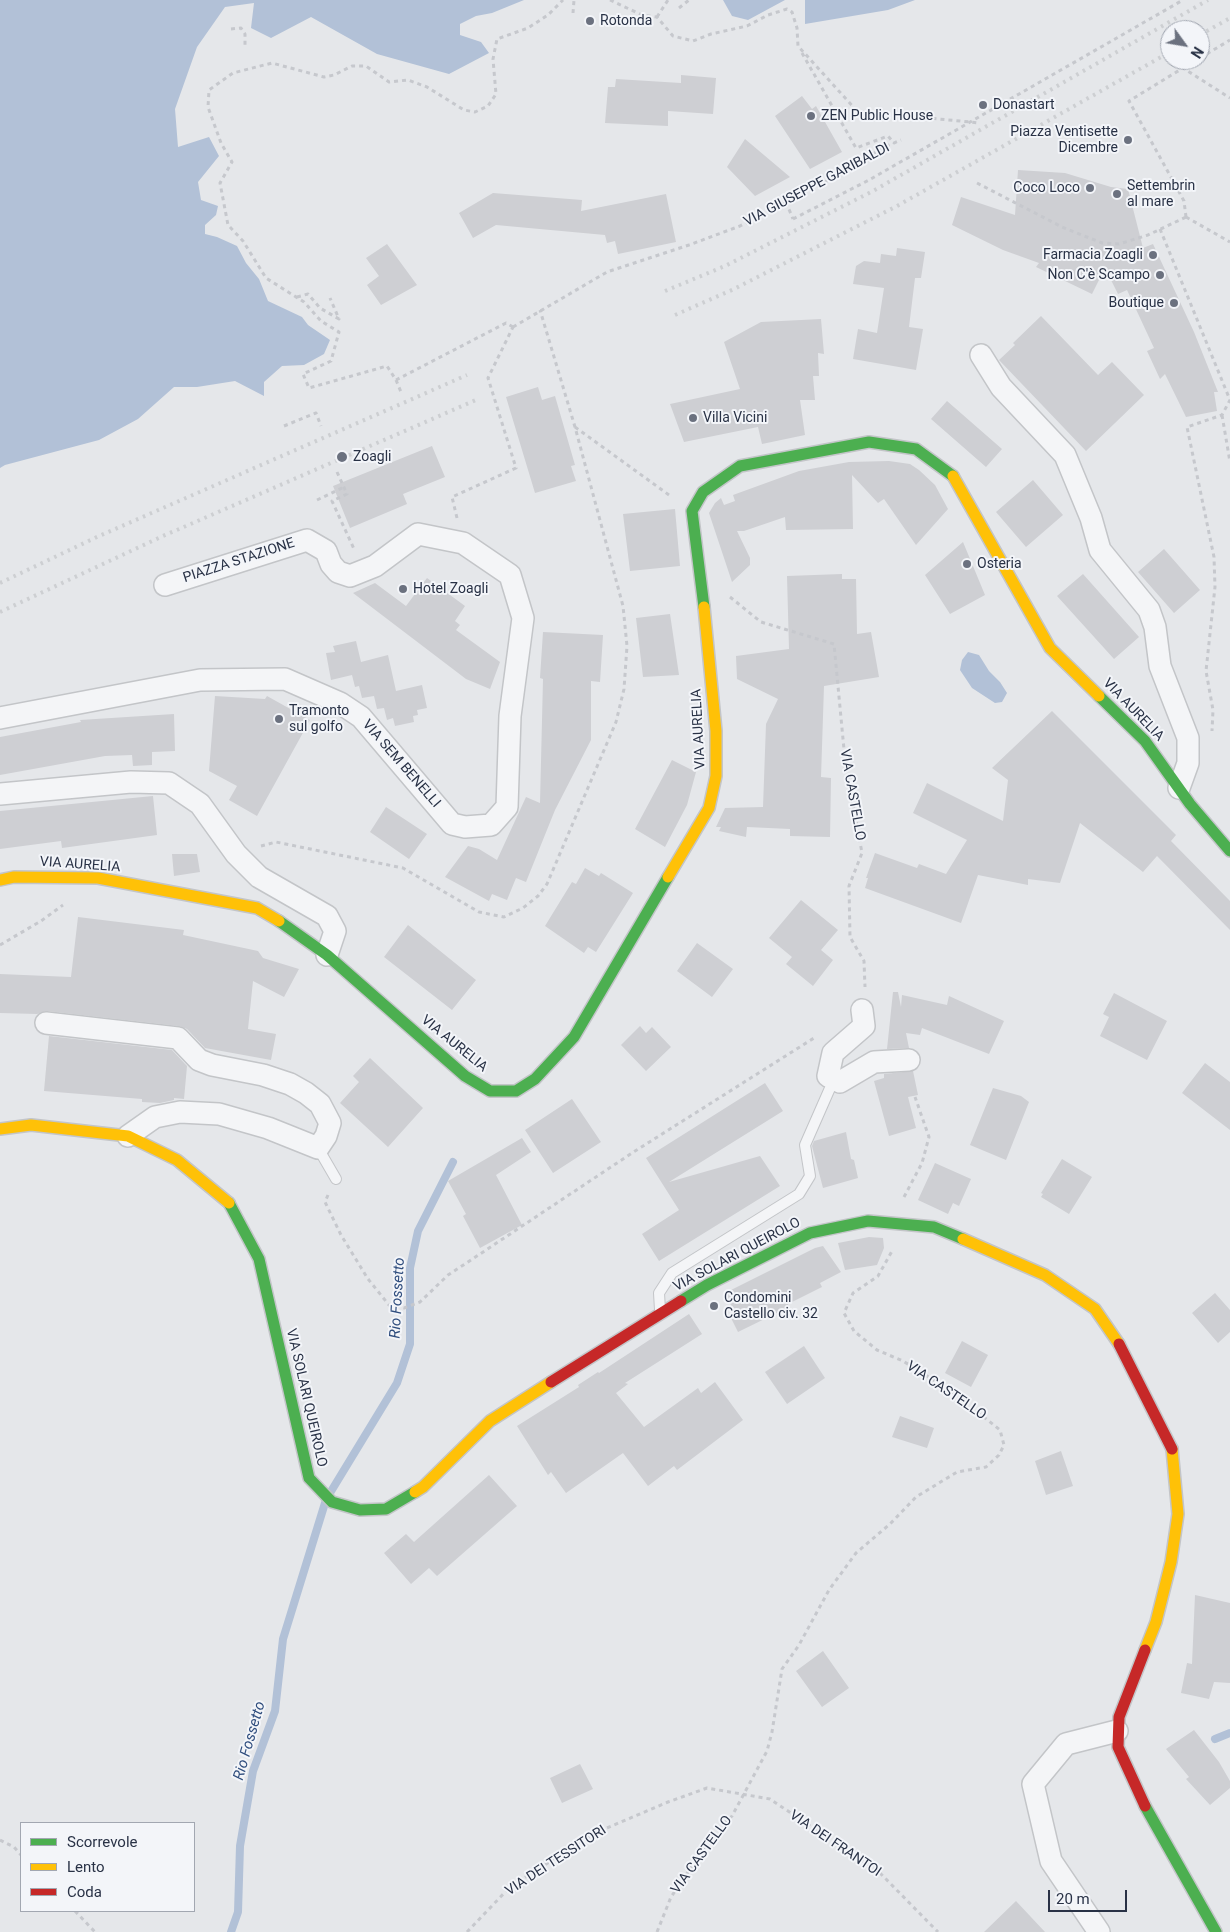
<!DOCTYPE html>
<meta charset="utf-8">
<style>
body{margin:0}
#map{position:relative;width:1230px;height:1932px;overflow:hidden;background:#e5e7ea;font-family:Roboto,sans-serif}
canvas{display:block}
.legend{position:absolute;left:20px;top:1822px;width:175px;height:90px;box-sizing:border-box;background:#f3f5f9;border:1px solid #a2a7b1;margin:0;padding:6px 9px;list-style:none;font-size:15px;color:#293246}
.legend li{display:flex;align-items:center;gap:10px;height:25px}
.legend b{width:25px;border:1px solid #a2a7b1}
.north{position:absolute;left:1160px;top:20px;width:50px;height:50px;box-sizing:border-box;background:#f3f5f9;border:1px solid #a2a7b1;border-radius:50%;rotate:122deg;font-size:14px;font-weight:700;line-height:20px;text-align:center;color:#293246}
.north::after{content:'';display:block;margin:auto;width:18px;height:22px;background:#6b717f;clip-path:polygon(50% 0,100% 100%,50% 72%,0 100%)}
.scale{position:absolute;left:1048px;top:1890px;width:79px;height:22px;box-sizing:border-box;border:2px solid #293246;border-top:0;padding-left:6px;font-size:15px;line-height:18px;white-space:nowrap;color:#293246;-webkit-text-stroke:4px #f3f5f9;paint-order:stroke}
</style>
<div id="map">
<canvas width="1230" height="1932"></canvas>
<ul class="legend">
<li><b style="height:6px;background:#4caf50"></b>Scorrevole</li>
<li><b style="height:6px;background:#ffc107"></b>Lento</li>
<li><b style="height:6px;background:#c62828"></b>Coda</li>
</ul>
<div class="north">N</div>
<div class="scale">20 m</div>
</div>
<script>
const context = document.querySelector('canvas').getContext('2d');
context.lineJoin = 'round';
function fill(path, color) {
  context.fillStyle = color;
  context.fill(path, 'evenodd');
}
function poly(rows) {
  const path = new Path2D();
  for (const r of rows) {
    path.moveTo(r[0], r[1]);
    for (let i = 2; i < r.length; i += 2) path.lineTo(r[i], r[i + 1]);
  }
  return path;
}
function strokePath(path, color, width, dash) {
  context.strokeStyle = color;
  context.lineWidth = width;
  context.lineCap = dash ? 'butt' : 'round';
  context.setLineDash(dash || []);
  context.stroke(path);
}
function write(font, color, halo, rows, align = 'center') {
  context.font = font + ' Roboto,sans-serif';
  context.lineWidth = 4;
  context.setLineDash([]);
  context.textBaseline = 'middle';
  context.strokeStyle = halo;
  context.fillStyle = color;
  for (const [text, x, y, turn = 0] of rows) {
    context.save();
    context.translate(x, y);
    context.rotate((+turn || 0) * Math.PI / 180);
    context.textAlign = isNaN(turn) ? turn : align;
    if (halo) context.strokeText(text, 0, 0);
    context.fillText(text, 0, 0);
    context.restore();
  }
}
fill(poly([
 [0,0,524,0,492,13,476,16,460,24,460,35,481,42,489,53,449,74,377,54,311,17,271,38,251,28,254,3,225,7,197,47,175,109,178,147,209,137,219,156,198,182,201,200,218,206,216,215,205,225,205,234,217,237,237,246,246,263,259,279,268,301,302,317,308,325,330,340,324,354,304,365,282,366,264,382,264,396,235,381,197,387,174,387,138,419,99,440,5,465,0,468],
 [723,0,785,0,748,20,732,16],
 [805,0,915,0,888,10,805,24],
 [968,652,979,655,989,671,1000,682,1007,693,1002,702,995,703,972,688,960,670,962,660]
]), '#b2c1d7');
strokePath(poly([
 [330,1493,397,1383,410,1344,410,1268,418,1231,453,1162],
 [1215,1739,1230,1733],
 [231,1932,238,1912,240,1846,253,1771,275,1711,283,1639,325,1503]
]), '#b2c1d7', 8);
fill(poly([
 [681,75,716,78,713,114,668,111,668,126,605,123,608,87,615,87,616,79,681,83],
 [802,96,812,109,816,106,842,152,810,169,775,116],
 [745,139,790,177,755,196,727,167],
 [1018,170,1065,173,1111,187,1128,189,1143,248,1153,244,1194,332,1218,392,1214,392,1217,411,1186,417,1165,374,1160,379,1147,351,1154,348,1127,290,1118,294,1105,268,1092,294,1036,267,1039,263,1003,250,952,225,961,197,1015,215],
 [493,193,582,200,581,211,666,194,676,242,618,254,615,241,607,243,605,235,496,225,473,238,459,213],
 [387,244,417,285,381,305,367,285,379,276,366,258],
 [897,248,925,252,921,278,915,278,909,327,923,329,916,370,853,359,858,329,877,333,884,288,853,284,856,266,864,261,880,263,881,254,896,256],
 [1041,316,1098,375,1112,362,1144,395,1086,451,999,360,1015,345,1013,343],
 [821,319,824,354,818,353,819,376,813,376,815,400,800,400,805,435,762,444,758,427,684,442,670,404,740,389,724,342,761,322],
 [538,387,542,400,555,396,575,465,571,466,576,481,535,493,506,397],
 [947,401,1002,449,986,467,931,419],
 [432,446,445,477,403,494,407,504,350,528,333,486],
 [889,461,910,464,919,470,935,485,948,509,916,545,884,499,878,503,852,475,853,529,786,530,785,517,744,531,737,531,750,558,750,565,732,582,709,513,715,503,721,498,724,505,735,501,733,495,799,471,849,462],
 [1033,480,1063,515,1026,547,996,512],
 [675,509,680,566,630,571,623,514],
 [963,542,985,595,950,614,925,575],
 [1164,549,1200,590,1174,613,1138,572],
 [842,574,842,579,856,579,857,634,871,632,879,677,824,686,821,777,831,778,830,837,790,836,790,829,747,827,746,837,719,831,721,827,716,827,725,808,763,807,766,724,778,699,737,679,736,656,789,649,787,576],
 [1083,574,1139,637,1114,659,1057,596],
 [427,578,465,606,455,621,460,625,456,630,500,662,490,689,466,679,353,593,375,583,406,606],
 [670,614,679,675,643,677,636,618],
 [543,632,603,635,600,682,591,681,591,740,555,810,526,882,516,878,507,900,492,894,489,901,445,877,468,846,479,849,497,860,526,797,540,803,543,679,540,678],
 [356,641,361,662,388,655,396,691,422,685,427,708,417,710,418,715,413,716,414,722,395,726,393,718,387,720,384,708,377,709,374,696,362,698,359,686,355,687,352,675,331,680,326,653,335,652,333,646],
 [215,696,265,699,267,696,310,720,257,816,229,800,237,786,209,771],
 [1052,711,1176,835,1171,841,1230,901,1230,930,1157,856,1143,872,1080,823,1060,883,1028,879,1028,885,978,875,961,923,865,888,868,878,866,878,875,853,917,868,919,864,946,874,967,840,913,813,927,783,1003,821,1008,780,992,768],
 [174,714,175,751,152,752,152,765,133,766,132,755,105,756,0,775,0,737,81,722,80,720],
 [672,760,696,772,687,805,665,847,635,829],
 [153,796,157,835,62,848,61,841,0,849,0,811],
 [386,807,427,834,409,859,370,832],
 [172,854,197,854,200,872,174,876],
 [585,868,599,876,601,873,633,893,596,952,588,947,584,953,545,926,572,882,576,884],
 [801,900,838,930,821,950,833,960,813,986,786,964,792,957,769,938],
 [78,917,184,930,183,935,258,951,263,958,299,969,284,997,253,981,248,1029,276,1034,271,1060,205,1048,187,1029,179,1026,47,1011,37,1014,0,1013,0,974,71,977],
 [408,925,476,980,452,1010,384,957],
 [697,943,733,969,712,997,677,971],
 [893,992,898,992,901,1007,902,995,947,1005,949,996,1004,1021,989,1054,922,1028,920,1035,906,1033,909,1048,887,1049],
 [1114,993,1167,1021,1147,1060,1100,1036,1109,1017,1103,1014],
 [640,1026,646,1033,652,1027,671,1047,646,1071,621,1045],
 [49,1036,172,1050,187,1066,184,1099,174,1098,174,1100,160,1103,142,1102,142,1099,44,1091],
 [370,1058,423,1108,388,1147,340,1103,359,1082,353,1076],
 [1205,1063,1230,1082,1230,1130,1182,1093],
 [913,1071,918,1095,908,1097,916,1128,889,1136,874,1081,884,1078,884,1074],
 [765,1083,783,1111,669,1182,760,1156,780,1186,659,1261,642,1234,679,1210,646,1158],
 [993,1088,1021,1096,1029,1102,1006,1160,970,1145],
 [572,1099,601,1142,553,1173,525,1130],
 [846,1132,851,1159,854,1160,858,1178,823,1188,812,1146,814,1141],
 [522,1138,531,1152,496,1175,522,1225,480,1248,463,1216,466,1214,448,1181],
 [1062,1159,1092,1177,1069,1214,1041,1197,1043,1194,1041,1193],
 [935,1163,971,1179,959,1206,953,1203,948,1214,918,1200],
 [869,1237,883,1238,884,1248,877,1265,845,1270,838,1243],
 [823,1246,841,1272,820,1283,822,1287,788,1304,789,1307,738,1332,729,1314,734,1311,725,1293,815,1248],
 [1215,1293,1230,1310,1230,1332,1218,1343,1192,1313],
 [689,1314,702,1334,625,1383,628,1384,616,1393,644,1427,698,1388,701,1393,715,1382,743,1420,677,1470,674,1466,648,1486,623,1453,566,1493,551,1472,548,1475,517,1426,579,1387,578,1385,598,1372,599,1373],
 [962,1341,988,1355,971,1387,945,1373],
 [804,1346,825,1378,787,1404,765,1372],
 [900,1416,934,1428,927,1448,892,1437],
 [1061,1451,1073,1486,1046,1495,1035,1461],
 [489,1475,517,1506,437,1576,429,1568,411,1584,384,1553,406,1534,414,1542],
 [1195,1595,1230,1603,1230,1683,1214,1682,1209,1699,1181,1693,1187,1663,1192,1664],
 [823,1651,849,1688,822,1707,796,1671],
 [1194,1730,1219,1762,1230,1781,1230,1788,1210,1805,1186,1779,1189,1777,1166,1749],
 [580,1764,593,1789,562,1803,550,1778],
 [1016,1901,1045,1932,984,1932]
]), '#cecfd3');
const lane = poly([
 [318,1148,336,1179],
 [660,1310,659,1293,672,1273,799,1194,810,1176,805,1145,834,1079]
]);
const street = poly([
 [981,355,1001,387,1065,455,1091,518,1100,550,1149,610,1155,627,1160,666,1188,738,1188,763,1179,788],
 [0,718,200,680,285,679,340,703,361,717,452,824,465,827,491,825,507,807,510,716,523,618,510,575,463,543,418,534,375,566,350,576,338,572,331,564,326,551,307,540,165,585],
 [0,794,131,782,169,783,200,804,236,854,259,877,327,916,335,931,327,955],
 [862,1010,864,1026,833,1053,828,1076,840,1082,874,1062,909,1060],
 [46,1023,178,1038,199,1060,212,1065,263,1075,290,1084,306,1093,320,1104,330,1123,326,1136,318,1148,268,1128,219,1114,180,1112,155,1117,128,1136],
 [1099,1932,1051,1861,1033,1784,1066,1744,1117,1731]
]);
const fast = poly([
 [704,607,692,511,703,492,740,466,869,442,916,449,953,476],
 [1099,696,1145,741,1190,804,1230,851],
 [279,921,327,955,465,1076,490,1091,516,1091,535,1079,574,1037,668,877],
 [229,1203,259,1259,309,1478,332,1502,360,1510,386,1509,415,1492],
 [681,1301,707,1285,810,1233,868,1221,934,1227,963,1239],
 [1145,1806,1216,1932]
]);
const slow = poly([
 [953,476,1050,648,1099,696],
 [668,877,709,808,716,776,716,731,704,607],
 [0,880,14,877,98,878,257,908,279,921],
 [0,1129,31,1125,128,1136,177,1160,229,1203],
 [963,1239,1045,1275,1095,1309,1119,1344],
 [415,1492,423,1487,490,1421,551,1382],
 [1145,1650,1156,1622,1171,1562,1178,1514,1172,1449]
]);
const jam = poly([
 [1119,1344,1172,1449],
 [551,1382,681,1301],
 [1145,1650,1119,1717,1118,1747,1145,1806]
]);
strokePath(lane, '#c3c5c8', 12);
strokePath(street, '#c3c5c8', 24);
strokePath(fast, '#c3c5c8', 14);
strokePath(slow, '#c3c5c8', 14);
strokePath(jam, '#c3c5c8', 14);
strokePath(poly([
 [610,0,642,15,657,17,673,36,693,41,711,34,747,26,768,15,787,9,792,12,797,28,798,46,857,111,980,123],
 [679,8,689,0],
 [573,13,574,0],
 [657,17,668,0],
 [231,29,241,28,245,34,245,47],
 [802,53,856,148,888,136,894,143],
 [1200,58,1230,40],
 [1183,68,1196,60],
 [977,183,1062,227,1102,243,1119,244,1148,235,1186,217],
 [786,202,793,219],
 [1186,217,1184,201,1129,101,1183,68,1230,98],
 [1186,217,1230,242],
 [1160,229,1230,400,1222,415,1187,427,1214,557,1215,587,1206,671,1213,710,1212,731],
 [297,297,308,294,320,308,339,319,330,298],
 [513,327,506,323,396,380,387,366,309,388,303,374,331,361,339,332,321,321,304,302,266,278,243,241,228,225,220,183,232,162,221,143,208,107,209,90,233,73,272,63,324,77,334,75,352,66,366,66,389,82,408,80,427,87,464,110,475,112,488,106,496,94,493,59,497,39,528,28,548,15,563,0],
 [513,327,607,272,689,245,740,226,848,170,882,148,901,140],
 [396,380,401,392],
 [1222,415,1230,462],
 [284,426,316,413,321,426],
 [575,427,669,495],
 [337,472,347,494,332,501,354,549],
 [317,500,344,487],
 [457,518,452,497,516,468,488,378,513,327],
 [730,597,761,622,834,644,845,760,862,853,849,886,850,937,864,961,865,987],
 [261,846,276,842,403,868,479,912,504,917,523,908,538,896,547,884,616,722,624,689,627,646,623,606,575,427,540,310],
 [0,945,41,921,63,905],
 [328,1195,325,1202,341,1235,368,1279,389,1305,404,1308,420,1302,448,1275,468,1262,632,1153,814,1038],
 [904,1197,922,1163,929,1137,915,1097],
 [0,1840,14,1847,21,1855],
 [75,1911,95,1932],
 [467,1932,510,1887,595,1833,668,1802,707,1788,770,1799,880,1873,938,1932],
 [657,1932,671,1897,716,1831,732,1816,767,1751,772,1732,782,1669,799,1645,829,1590,856,1553,890,1524,916,1497,957,1472,986,1467,999,1455,1004,1445,1000,1430,954,1393,903,1361,877,1350,854,1331,844,1313,853,1293,878,1276,892,1251]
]), '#c6c8cd', 3, [4, 4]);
strokePath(lane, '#f4f5f7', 10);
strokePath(street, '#f4f5f7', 21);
strokePath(fast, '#4caf50', 11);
strokePath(slow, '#ffc107', 11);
strokePath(jam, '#c62828', 11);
strokePath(poly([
 [1200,35,1230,18],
 [665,291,725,266,873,191,1208,0],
 [675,315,734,289,897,206,1170,52],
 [0,583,99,536,467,375],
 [0,612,163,536,476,400]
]), '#cdcfd2', 4, [2.5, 5]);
strokePath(poly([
 [793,219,869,180,1183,0]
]), '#c6c8cd', 3, [4, 4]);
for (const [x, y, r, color] of [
 [590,21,5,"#6b717f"],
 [983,105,5,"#6b717f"],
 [811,116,5,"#6b717f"],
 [1128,140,5,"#6b717f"],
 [1090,188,5,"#6b717f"],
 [1117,194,5,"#6b717f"],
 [1153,255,5,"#6b717f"],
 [1160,275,5,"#6b717f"],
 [1174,303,5,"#6b717f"],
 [693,418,5,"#6b717f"],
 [342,457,6,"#6b717f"],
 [967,564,5,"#6b717f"],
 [403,589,5,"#6b717f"],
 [279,719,5,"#6b717f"],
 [714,1306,5,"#6b717f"]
]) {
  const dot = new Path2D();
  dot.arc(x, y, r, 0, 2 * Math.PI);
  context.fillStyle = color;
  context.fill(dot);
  strokePath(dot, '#f3f5f9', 2);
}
write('14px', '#293246', '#f3f5f9', [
 ["Rotonda",600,21],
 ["Donastart",993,105],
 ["ZEN Public House",821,116],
 ["Piazza Ventisette",1118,132,"right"],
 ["Dicembre",1118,148,"right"],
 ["Settembrin",1127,186],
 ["al mare",1127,202],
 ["Coco Loco",1080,188,"right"],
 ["Farmacia Zoagli",1143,255,"right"],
 ["Non C'è Scampo",1150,275,"right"],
 ["Boutique",1164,303,"right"],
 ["Villa Vicini",703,418],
 ["Zoagli",353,457],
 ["Osteria",977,564],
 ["Hotel Zoagli",413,589],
 ["Tramonto",289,711],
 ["sul golfo",289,727],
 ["Condomini",724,1298],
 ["Castello civ. 32",724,1314]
], 'left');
write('14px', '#293246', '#f3f5f9', [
 ["VIA GIUSEPPE GARIBALDI",817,185,-28],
 ["PIAZZA STAZIONE",239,561,-18],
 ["VIA AURELIA",1133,710,46],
 ["VIA AURELIA",699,729,-93],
 ["VIA SEM BENELLI",401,764,49],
 ["VIA CASTELLO",852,795,80],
 ["VIA AURELIA",80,865,4],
 ["VIA AURELIA",454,1044,39],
 ["VIA SOLARI QUEIROLO",737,1255,-28],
 ["VIA CASTELLO",946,1391,34],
 ["VIA SOLARI QUEIROLO",306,1398,77],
 ["VIA DEI FRANTOI",835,1844,34],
 ["VIA CASTELLO",702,1855,-54],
 ["VIA DEI TESSITORI",556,1861,-33]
]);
write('italic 15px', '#304e7e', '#f3f5f9', [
 ["Rio Fossetto",398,1298,-87],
 ["Rio Fossetto",250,1741,-74]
]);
</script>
